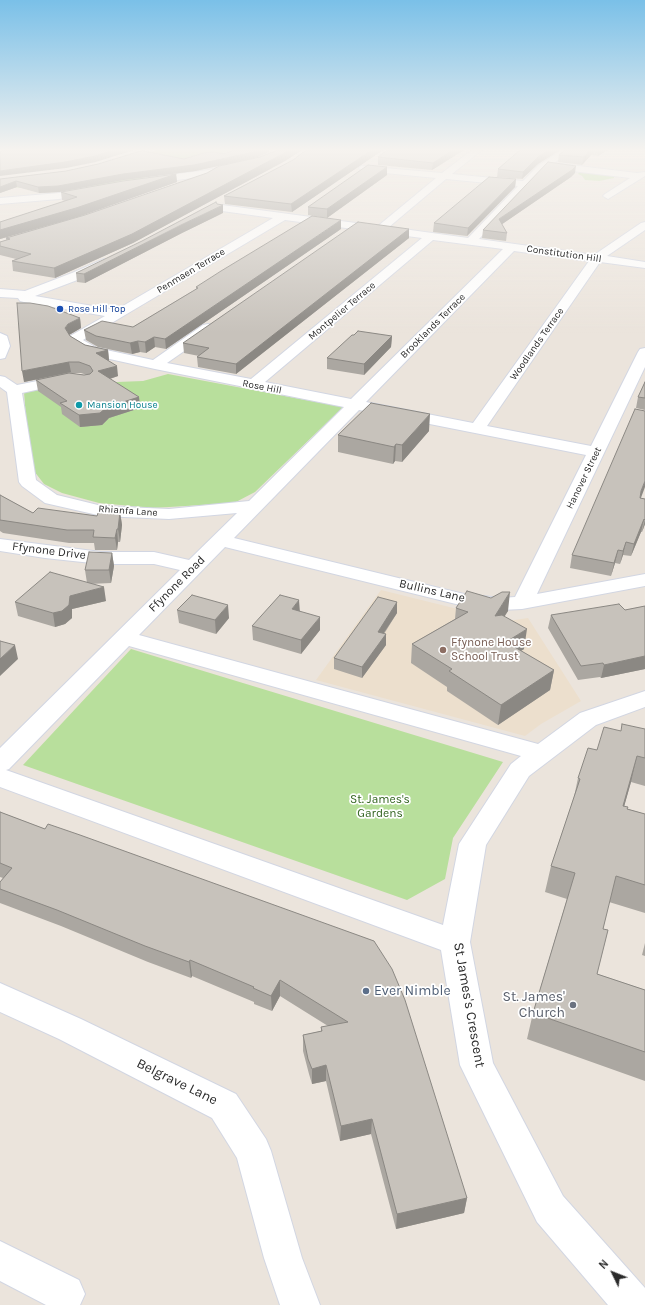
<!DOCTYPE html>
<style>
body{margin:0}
#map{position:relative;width:645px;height:1305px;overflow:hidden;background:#ebe4dc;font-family:Karla,sans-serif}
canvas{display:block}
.north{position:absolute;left:593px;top:1253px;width:40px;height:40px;-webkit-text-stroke:3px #fff;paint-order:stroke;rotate:313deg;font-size:11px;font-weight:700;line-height:16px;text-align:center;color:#2a2a2a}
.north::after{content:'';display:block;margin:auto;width:14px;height:18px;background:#2a2a2a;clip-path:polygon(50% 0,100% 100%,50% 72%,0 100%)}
</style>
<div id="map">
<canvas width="645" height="1305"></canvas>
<div class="north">N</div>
</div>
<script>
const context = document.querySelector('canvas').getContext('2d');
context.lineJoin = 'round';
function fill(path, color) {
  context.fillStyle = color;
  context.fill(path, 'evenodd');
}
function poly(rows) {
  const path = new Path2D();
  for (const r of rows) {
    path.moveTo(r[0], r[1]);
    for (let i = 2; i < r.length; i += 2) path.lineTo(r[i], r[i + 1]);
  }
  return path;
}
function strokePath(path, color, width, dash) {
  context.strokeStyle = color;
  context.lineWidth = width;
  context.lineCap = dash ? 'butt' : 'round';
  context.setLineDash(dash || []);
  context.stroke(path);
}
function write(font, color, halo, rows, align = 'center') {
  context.font = font + ' Karla,sans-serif';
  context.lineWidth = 3.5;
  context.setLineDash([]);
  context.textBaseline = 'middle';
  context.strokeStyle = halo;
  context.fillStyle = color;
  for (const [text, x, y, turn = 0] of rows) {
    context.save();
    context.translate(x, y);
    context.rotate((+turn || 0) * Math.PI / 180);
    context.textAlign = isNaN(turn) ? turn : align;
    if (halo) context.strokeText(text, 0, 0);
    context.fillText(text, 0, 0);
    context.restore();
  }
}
fill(poly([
 [381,590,502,620,508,621,528,618,581,701,541,724,525,736,316,680]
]), '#ecdfcd');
fill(poly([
 [156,150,231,150,215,156,192,156,140,180,75,191,43,183,21,188,0,185,0,183,36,180,139,157],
 [581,170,614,176,614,178,599,181,585,180,582,176,578,174],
 [168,374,343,407,255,492,234,503,153,508,99,503,62,493,44,484,34,471,27,431,24,392,63,382,87,390,117,382,143,381],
 [131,649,503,762,453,838,445,879,407,900,23,765]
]), '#b8df9c');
const street = poly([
 [472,150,482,150,452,174,523,181,539,165,562,150,572,150,554,163,637,173,645,172,645,176,608,199,603,196,605,194,630,178,547,168,479,239,594,255,641,223,645,222,645,230,607,256,645,262,645,268,600,262,487,426,591,446,638,352,640,349,645,348,645,367,537,594,645,574,645,586,522,609,501,610,464,606,225,547,139,635,538,744,580,713,645,691,645,707,596,725,529,776,486,845,470,942,493,1063,563,1196,645,1288,645,1305,608,1305,537,1222,460,1065,441,950,0,787,0,748,180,570,154,564,101,564,45,558,0,551,0,539,101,552,154,552,189,560,237,513,169,519,102,516,45,503,22,486,19,482,7,392,0,387,0,376,5,377,17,385,67,375,72,376,74,379,72,382,22,393,36,480,57,495,102,506,169,509,249,501,344,407,155,369,87,354,73,346,68,339,70,336,105,316,24,302,20,301,18,298,0,297,0,289,25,291,72,273,104,259,108,260,110,262,108,264,80,279,35,296,116,310,273,218,222,211,218,210,217,208,218,206,222,205,378,226,436,178,364,171,361,170,359,168,361,166,442,173,472,150],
 [446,179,518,186,468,238,389,227,446,179],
 [285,220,422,238,251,379,167,363,213,331,215,328,213,325,208,324,203,325,153,360,97,348,83,340,285,220],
 [433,240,503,249,351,399,265,382,433,240],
 [514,251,589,261,473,423,366,402,514,251],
 [359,410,586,455,515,597,501,598,464,594,234,538,359,410],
 [129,646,521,756,511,764,459,844,443,925,6,770,9,769,129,646],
 [0,333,7,336,10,346,5,358,0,359,0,333],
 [0,983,81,1019,236,1094,266,1139,271,1151,302,1258,320,1305,280,1305,264,1258,237,1158,212,1118,59,1039,0,1012,0,983],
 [0,1241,79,1280,85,1294,80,1305,46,1305,0,1281,0,1241]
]);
const secondary = poly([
 [280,150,293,150,260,163,208,176,146,184,141,181,146,178,208,170,254,159,280,150],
 [91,187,96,190,94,192,59,199,0,204,0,198,59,193,91,187]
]);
strokePath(street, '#d2d6e2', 2);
strokePath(secondary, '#d2d6e2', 2);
fill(street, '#fff');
fill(secondary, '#fff');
fill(poly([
 [145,150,145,152,184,159,223,154,269,152,255,158,195,171,124,180,59,192,39,193,17,187,0,193,0,179,66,171,98,164],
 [278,150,302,150,285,161,133,243,55,278,13,271,12,261,16,259,0,255,0,242,6,240,6,238,85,215,260,157],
 [306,150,383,150,292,212,225,204,224,196,293,160],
 [387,150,464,150,432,170,378,165,378,157],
 [520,150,560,150,538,164,522,179,497,177,498,169],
 [565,150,608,150,598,156,591,155,582,165,558,162,559,155],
 [387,167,387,175,327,218,308,215,308,207],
 [575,173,571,177,502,224,507,233,506,241,482,238,483,230],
 [176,174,177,182,78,217,0,239,0,222,65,201,62,200,61,192],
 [516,179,515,187,467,236,433,232,434,223],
 [223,213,182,233,85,283,77,282,76,273],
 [341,229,166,349,155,347,146,353,140,352,132,354,98,347,86,340,84,330,133,327,196,289,196,287],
 [409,229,409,238,236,374,198,367,197,357,199,356,184,353,183,343],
 [80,318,81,328,69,335,70,336,85,345,108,350,109,361,118,376,110,379,139,397,140,408,109,418,102,425,80,427,62,414,61,407,38,391,36,380,54,376,24,382],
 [70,373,81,373,87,375,84,375],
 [392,336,391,347,364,375,327,369,327,358],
 [645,382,645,410,636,408,638,397],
 [429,431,402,462,395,461,393,464,338,452,338,435],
 [0,495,33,513,97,516,120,512,122,525,120,542,118,542,117,550,95,550,94,543,69,543,3,533,0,531],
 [641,498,645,499,645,524,642,532,641,532,631,556,623,555,620,564,615,563,611,576,570,568,572,555],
 [112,553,114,566,111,583,90,584,106,601,72,609,72,618,65,624,55,627,18,616,15,602,87,583,85,570],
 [397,602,397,613,384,634,386,634,386,645,362,678,334,669,334,658],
 [645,606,645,669,601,678,600,677,578,680,548,628,551,615,625,610],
 [456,608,508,611,504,616,524,649,521,651,554,670,550,690,498,725,447,691,447,687,411,663,412,644,455,619],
 [177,610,229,618,216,634,179,623],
 [300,611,320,630,301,654,253,640,252,626],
 [645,729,645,786,631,782,624,806,628,809,645,814,645,913,609,902,603,929,597,974,645,990,645,1081,527,1039,533,1013,567,899,545,892,551,866,574,797,578,778,597,750,621,731],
 [0,812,45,829,374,941,467,1198,464,1213,396,1229,371,1134,340,1141,326,1081,312,1084,309,1074,303,1051,303,1035,321,1031,321,1027,328,1026,280,996,272,1011,254,1004,254,1002,192,976,191,978,148,962,61,926,0,903,0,882,3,878,0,877],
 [645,943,645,956,642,955]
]), '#aba7a1');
fill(poly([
 [115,150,134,150,96,162,66,168,0,176,0,171],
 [260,150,269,150,269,152,255,158,195,171,124,180,59,192,39,193,38,187,123,174],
 [290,150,302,150,285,161,133,243,55,278,54,268],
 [372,150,383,150,292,212,291,204],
 [453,150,464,150,432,170,433,163],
 [549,150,560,150,538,164,522,179,523,172,539,156],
 [590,150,592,150,591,155,582,165,584,157],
 [599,150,608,150,598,156],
 [576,166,575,173,571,177,498,227,499,219],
 [387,167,387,175,327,218,327,209],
 [176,174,177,182,78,217,0,239,0,230],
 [516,179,515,187,467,236,468,228],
 [16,181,17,187,0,193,0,187],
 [223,205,223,213,182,233,85,283,84,274,181,225],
 [341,220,341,229,166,349,165,339],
 [409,229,409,238,236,374,236,364],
 [80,318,81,328,69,335,65,328,68,324],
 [392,336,391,347,364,375,364,364],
 [154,337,155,347,146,353,145,342],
 [138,341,140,352,132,354,130,343],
 [108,350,109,360,98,364,96,353],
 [69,362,71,372,24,382,22,371],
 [117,366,118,376,100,382,98,371],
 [139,397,140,408,109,418,102,425,80,427,79,415],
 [430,414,429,431,402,462,402,445],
 [396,444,395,461,393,464,394,447],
 [645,481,645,487,639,503,641,491],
 [120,512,122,525,120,542,118,529],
 [644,519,641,532,631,556,634,544],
 [645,520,645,524,642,532],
 [117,529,118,542,117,550,115,538],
 [626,542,623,555,620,564,623,551],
 [618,550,615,563,611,576,614,563],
 [112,553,114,566,111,583,109,570],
 [104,587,106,601,72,609,72,618,65,624,55,627,53,613,70,596],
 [510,592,508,611,493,635,495,616],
 [299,600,300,613,292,609],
 [397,602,397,613,377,643,378,632],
 [228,605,229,618,216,634,215,620],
 [320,617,320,630,301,654,301,640],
 [527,629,524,649,504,661,506,642],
 [386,634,386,645,362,678,362,667],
 [15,645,18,659,0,676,0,659],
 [645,656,645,669,601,678,604,665],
 [554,670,550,690,498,725,501,705],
 [637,756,631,782,617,832,623,806],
 [190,960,192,976,191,978,189,962],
 [280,980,280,996,272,1011,271,996],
 [326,1065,326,1081,312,1084,312,1069],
 [372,1119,371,1134,340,1141,341,1126],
 [467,1198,464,1213,396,1229,397,1214]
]), '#8b8883');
const building = poly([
 [3,150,115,150,95,156,65,162,0,171,0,152,3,150],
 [144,150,143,151,184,159,204,153,214,152,223,154,234,150,260,150,254,152,194,165,123,174,58,186,38,187,16,181,0,187,0,179,66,171,98,164,144,150],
 [278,150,290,150,132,234,54,268,12,261,31,254,0,246,0,242,10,239,6,238,85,215,207,173,219,166,260,157,278,150],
 [306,150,372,150,291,204,224,196,293,160,306,150],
 [387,150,453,150,433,163,378,157,387,150],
 [520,150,549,150,539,156,523,172,498,169,520,150],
 [565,150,590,150,584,157,559,155,565,150],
 [548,162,576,166,572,170,499,219,507,233,483,230,548,162],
 [368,165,387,167,327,209,308,207,368,165],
 [176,174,76,208,0,230,0,222,77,197,61,192,123,181,176,174],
 [489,177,516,179,468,228,434,223,489,177],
 [216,202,217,204,223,205,181,225,84,274,76,273,142,241,216,202],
 [312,216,341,220,165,339,154,337,145,342,138,341,130,343,96,336,84,330,102,321,133,327,198,288,196,287,221,271,312,216],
 [358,222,409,229,236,364,197,357,209,348,183,343,358,222],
 [17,303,30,303,48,306,80,318,68,324,65,328,70,336,85,345,108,350,96,353,117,366,98,371,139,397,107,407,100,413,79,415,60,403,67,401,36,380,69,373,84,375,90,374,93,371,90,366,79,362,69,362,22,371,17,303],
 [358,331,392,336,364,364,327,358,352,335,354,335,358,331],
 [645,382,645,398,638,397,645,382],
 [371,403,430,414,402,445,396,444,394,447,338,435,371,403],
 [635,409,645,411,645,481,641,491,640,498,645,499,645,520,644,519,634,544,626,542,623,551,618,550,614,563,572,555,635,409],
 [0,495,33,513,38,508,97,516,98,513,120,512,118,529,117,529,115,538,93,537,94,530,67,530,0,520,0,495],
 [89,552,112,553,109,570,85,570,89,552],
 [50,572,104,587,70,596,69,605,62,611,53,613,15,602,50,572],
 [467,591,491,598,502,592,510,592,495,616,502,615,527,629,506,642,554,670,501,705,449,671,452,669,412,644,468,612,456,608,467,591],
 [192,595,228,605,215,620,177,610,192,595],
 [280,595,299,600,292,609,320,617,301,640,252,626,280,595],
 [378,597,397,602,378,632,386,634,362,667,334,658,378,597],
 [619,604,625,610,645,606,645,656,604,665,603,663,581,666,551,615,619,604],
 [0,641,15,645,0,659,0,641],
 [622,724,645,729,645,758,637,756,623,806,628,807,627,809,645,814,645,885,616,876,603,929,608,930,597,974,645,990,645,1052,533,1013,575,873,551,866,580,779,578,778,588,748,597,750,604,727,621,731,622,724],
 [0,812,45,829,48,824,80,835,374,941,392,969,405,1000,467,1198,397,1214,372,1119,341,1126,326,1065,312,1069,308,1059,303,1035,322,1031,321,1027,348,1022,280,980,271,996,253,988,254,987,190,960,189,962,145,946,57,910,0,889,0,882,12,868,0,863,0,812]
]);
fill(building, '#c7c2bb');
strokePath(building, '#8b8883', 1);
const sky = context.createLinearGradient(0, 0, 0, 333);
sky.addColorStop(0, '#7ac0e8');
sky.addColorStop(0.45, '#f6f3ef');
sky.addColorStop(1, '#f6f3ef00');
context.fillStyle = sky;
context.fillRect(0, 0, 645, 333);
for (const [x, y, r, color] of [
 [60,309,4,"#1a4fb4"],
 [79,405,4,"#0f9aa8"],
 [443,650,4,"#8d6e63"],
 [366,991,4,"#5c6f8a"],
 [573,1005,4,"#6b7280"]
]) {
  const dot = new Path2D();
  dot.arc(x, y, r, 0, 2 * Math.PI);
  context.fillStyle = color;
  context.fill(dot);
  strokePath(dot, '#fff', 1.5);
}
write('10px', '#2a2a2a', '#fff', [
 ["Constitution Hill",564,254,8],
 ["Penmaen Terrace",191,271,-31],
 ["Montpelier Terrace",342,311,-40],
 ["Brooklands Terrace",433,326,-45],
 ["Woodlands Terrace",537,344,-55],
 ["Rose Hill",262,387,11],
 ["Hanover Street",584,478,-64],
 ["Rhianfa Lane",128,511,4]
]);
write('10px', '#164399', '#fff', [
 ["Rose Hill Top",68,309]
], 'left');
write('10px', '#0d838f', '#fff', [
 ["Mansion House",87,405]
], 'left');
write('12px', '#2a2a2a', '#fff', [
 ["Ffynone Drive",49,551,7],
 ["Ffynone Road",177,584,-45],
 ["Bullins Lane",432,591,13]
]);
write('12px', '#785e54', '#fff', [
 ["Ffynone House",451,643],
 ["School Trust",451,657]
], 'left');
write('12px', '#31631e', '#fff', [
 ["St. James's",380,800],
 ["Gardens",380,814]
]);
write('14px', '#4e5e75', '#fff', [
 ["Ever Nimble",374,991]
], 'left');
write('14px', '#5b616d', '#fff', [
 ["St. James'",565,997],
 ["Church",565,1013]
], 'right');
write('14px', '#2a2a2a', '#fff', [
 ["St James's Crescent",469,1005,80],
 ["Belgrave Lane",177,1082,26]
]);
</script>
